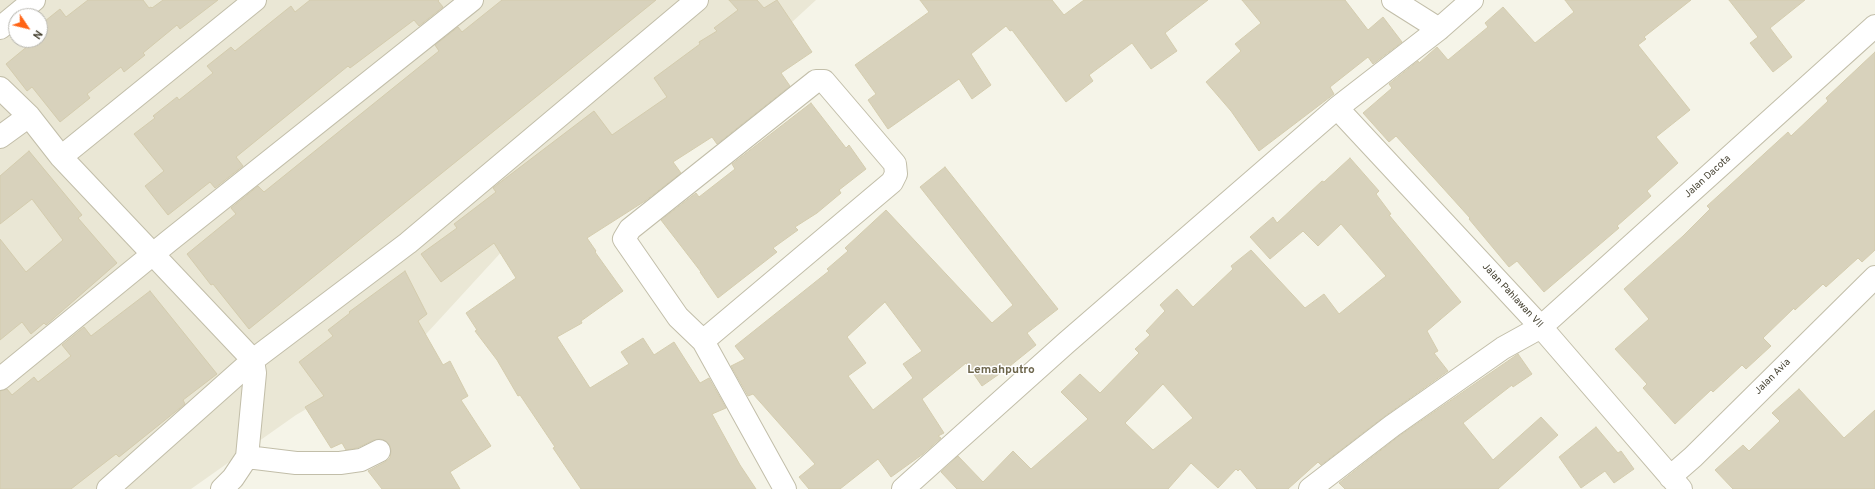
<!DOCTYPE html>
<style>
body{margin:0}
#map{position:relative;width:1875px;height:489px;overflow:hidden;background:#f5f4e8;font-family:Overpass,sans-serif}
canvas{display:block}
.north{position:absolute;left:8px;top:8px;width:40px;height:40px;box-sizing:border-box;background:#fff;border:1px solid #b6b5ae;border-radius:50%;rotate:125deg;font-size:11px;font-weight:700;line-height:16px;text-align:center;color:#494535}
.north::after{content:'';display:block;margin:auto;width:14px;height:18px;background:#ff6415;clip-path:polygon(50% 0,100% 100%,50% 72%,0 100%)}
</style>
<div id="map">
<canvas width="1875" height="489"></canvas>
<div class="north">N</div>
</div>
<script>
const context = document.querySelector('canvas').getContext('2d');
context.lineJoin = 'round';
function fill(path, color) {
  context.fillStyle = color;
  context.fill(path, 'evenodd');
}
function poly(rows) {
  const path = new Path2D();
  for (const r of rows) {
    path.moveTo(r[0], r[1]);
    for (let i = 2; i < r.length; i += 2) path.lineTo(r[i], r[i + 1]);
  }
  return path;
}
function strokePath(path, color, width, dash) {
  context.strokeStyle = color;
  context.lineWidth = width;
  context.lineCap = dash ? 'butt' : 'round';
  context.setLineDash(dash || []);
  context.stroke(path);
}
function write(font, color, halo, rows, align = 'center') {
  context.font = font + ' Overpass,sans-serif';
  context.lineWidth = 3;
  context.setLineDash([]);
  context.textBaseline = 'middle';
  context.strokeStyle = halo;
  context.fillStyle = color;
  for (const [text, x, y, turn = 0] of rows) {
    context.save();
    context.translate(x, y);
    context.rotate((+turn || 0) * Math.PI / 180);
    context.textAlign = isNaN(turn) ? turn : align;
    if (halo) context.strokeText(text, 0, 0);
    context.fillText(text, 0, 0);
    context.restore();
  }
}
fill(poly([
 [0,0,816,0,690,116,539,211,416,345,296,415,191,489,0,489],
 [16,16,40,16,40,40,16,40]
]), '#eae7d5');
const building = poly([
 [88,0,143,0,149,8,151,7,152,8,163,0,218,0,180,29,177,25,143,53,145,55,124,72,121,67,87,94,90,98,60,122,32,87,27,91,6,64,35,40,40,40,40,25,60,9,66,17,88,0],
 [310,0,439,0,438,1,443,7,419,26,414,20,350,68,348,66,236,157,243,166,215,188,210,182,168,215,145,186,164,171,134,134,155,118,153,116,177,97,179,100,213,73,207,66,231,47,235,51,291,6,295,12,310,0],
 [502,0,656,0,249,329,213,284,211,285,187,254,236,214,231,208,258,186,264,192,439,51,435,45,458,27,462,32,502,0],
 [729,0,757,0,764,8,777,0,812,52,781,73,790,86,717,144,712,137,673,162,681,173,645,201,587,238,596,251,595,252,623,291,581,321,582,323,557,337,590,388,629,364,621,352,643,338,654,355,674,342,700,383,709,378,726,408,712,414,740,465,756,489,581,489,553,448,555,447,520,395,518,396,497,360,475,331,477,330,466,313,516,278,494,243,441,282,421,254,457,228,454,224,496,192,493,188,498,184,594,111,612,135,667,97,654,78,700,44,699,42,717,31,714,28,738,10,729,0],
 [920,0,1052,0,1064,15,1084,0,1208,0,1165,33,1177,51,1151,69,1132,43,1089,75,1093,81,1066,102,1012,30,1010,31,1006,26,971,54,991,85,972,99,959,79,888,129,868,100,876,94,855,65,929,12,920,0],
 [1242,0,1345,0,1368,30,1383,17,1402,42,1373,64,1368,57,1330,87,1334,94,1259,151,1231,111,1206,82,1241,51,1235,44,1261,23,1242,0],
 [1565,0,1691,0,1644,37,1646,39,1638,45,1690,110,1656,137,1678,163,1647,191,1651,196,1617,226,1619,228,1544,292,1517,261,1509,267,1469,219,1470,218,1396,136,1389,142,1363,113,1392,88,1389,84,1418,61,1419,63,1437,47,1448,60,1488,27,1485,23,1503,7,1535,43,1574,12,1565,0],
 [1729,0,1805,0,1770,28,1792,57,1773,72,1750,43,1758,37,1729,0],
 [1875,52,1875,250,1862,262,1858,258,1826,287,1823,284,1795,310,1794,308,1763,338,1771,346,1746,369,1742,365,1713,392,1711,390,1675,424,1643,388,1647,384,1615,349,1649,319,1624,289,1683,236,1710,209,1707,206,1729,186,1788,132,1791,136,1828,101,1826,98,1875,52],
 [811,103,846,148,849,145,866,169,839,190,841,193,817,213,795,227,798,230,773,248,777,252,718,298,700,272,701,272,661,220,696,193,699,197,735,169,732,164,811,103],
 [29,151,82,215,78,218,117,263,46,325,44,323,31,334,22,322,0,340,0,239,26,272,63,240,32,199,0,224,0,176,29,151],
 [1350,158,1379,191,1376,194,1391,214,1389,215,1461,302,1427,331,1438,351,1434,353,1448,371,1385,416,1321,465,1318,462,1288,489,1257,489,1240,469,1238,471,1236,469,1218,488,1191,463,1168,489,957,489,941,472,958,456,983,482,1013,451,1031,469,1088,419,1061,392,1080,374,1100,393,1139,353,1135,349,1150,335,1146,331,1165,311,1160,305,1177,289,1193,307,1233,269,1231,266,1251,250,1305,308,1324,294,1339,314,1386,276,1341,224,1318,246,1303,231,1270,259,1250,237,1273,217,1277,223,1322,181,1324,182,1350,158],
 [1163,384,1193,418,1153,450,1125,423,1163,384],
 [945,167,1058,309,1027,333,1036,345,1005,370,982,386,966,363,922,399,944,433,938,436,941,438,923,454,891,477,878,459,840,489,809,489,799,477,815,464,753,394,748,396,731,366,745,359,735,346,829,271,827,269,848,251,845,248,886,210,992,323,1013,305,920,187,945,167],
 [885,302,922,351,903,364,913,378,873,410,848,376,866,363,847,337,885,302],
 [405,271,427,314,418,321,443,365,450,361,468,396,461,400,491,446,450,472,460,489,382,489,368,471,385,462,390,458,391,451,390,446,386,441,380,439,374,440,357,448,346,450,342,443,331,448,305,407,324,396,299,362,333,336,328,330,350,313,349,312,405,271],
 [150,291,217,374,183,400,185,404,119,457,116,454,71,489,0,489,0,391,7,389,12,395,34,377,38,382,71,356,62,345,84,327,91,336,150,291],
 [1518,354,1532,374,1513,387,1512,385,1463,423,1493,460,1541,417,1558,435,1498,489,1345,489,1339,483,1399,436,1518,354],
 [1799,389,1844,438,1875,410,1875,489,1733,489,1715,470,1743,445,1749,451,1780,421,1772,413,1799,389],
 [1596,427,1618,453,1621,451,1634,469,1614,483,1605,471,1581,488,1559,457,1596,427]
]);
fill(building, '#d8d2bc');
strokePath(building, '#d4ccae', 1);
const minor = poly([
 [1393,0,1439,29],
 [0,28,34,0],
 [0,88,29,116,61,157,253,360,255,373,247,457,233,478,222,489],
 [1337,108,1541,327,1681,489],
 [0,137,29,116],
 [61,157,255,0],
 [703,341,892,182,896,174,895,164,824,81,816,81,630,229,624,239,678,317,703,341,785,489],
 [0,379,169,241,472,0],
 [247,457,296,463,340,463,361,460,379,451],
 [1670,477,1693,457,1875,277],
 [108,489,253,360,408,243,697,0],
 [903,489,1066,343,1337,108,1439,29,1472,0],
 [1310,489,1392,426,1503,348,1541,327,1875,26]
]);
strokePath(minor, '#c2bea9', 24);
strokePath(minor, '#fff', 22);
write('10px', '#494535', '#fff', [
 ["Jalan Dacota",1708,177,-42],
 ["Jalan Pahlawan VII",1512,296,47],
 ["Jalan Avia",1773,377,-45]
]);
write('bold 12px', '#6d664c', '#fff', [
 ["Lemahputro",1001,371]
]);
</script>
